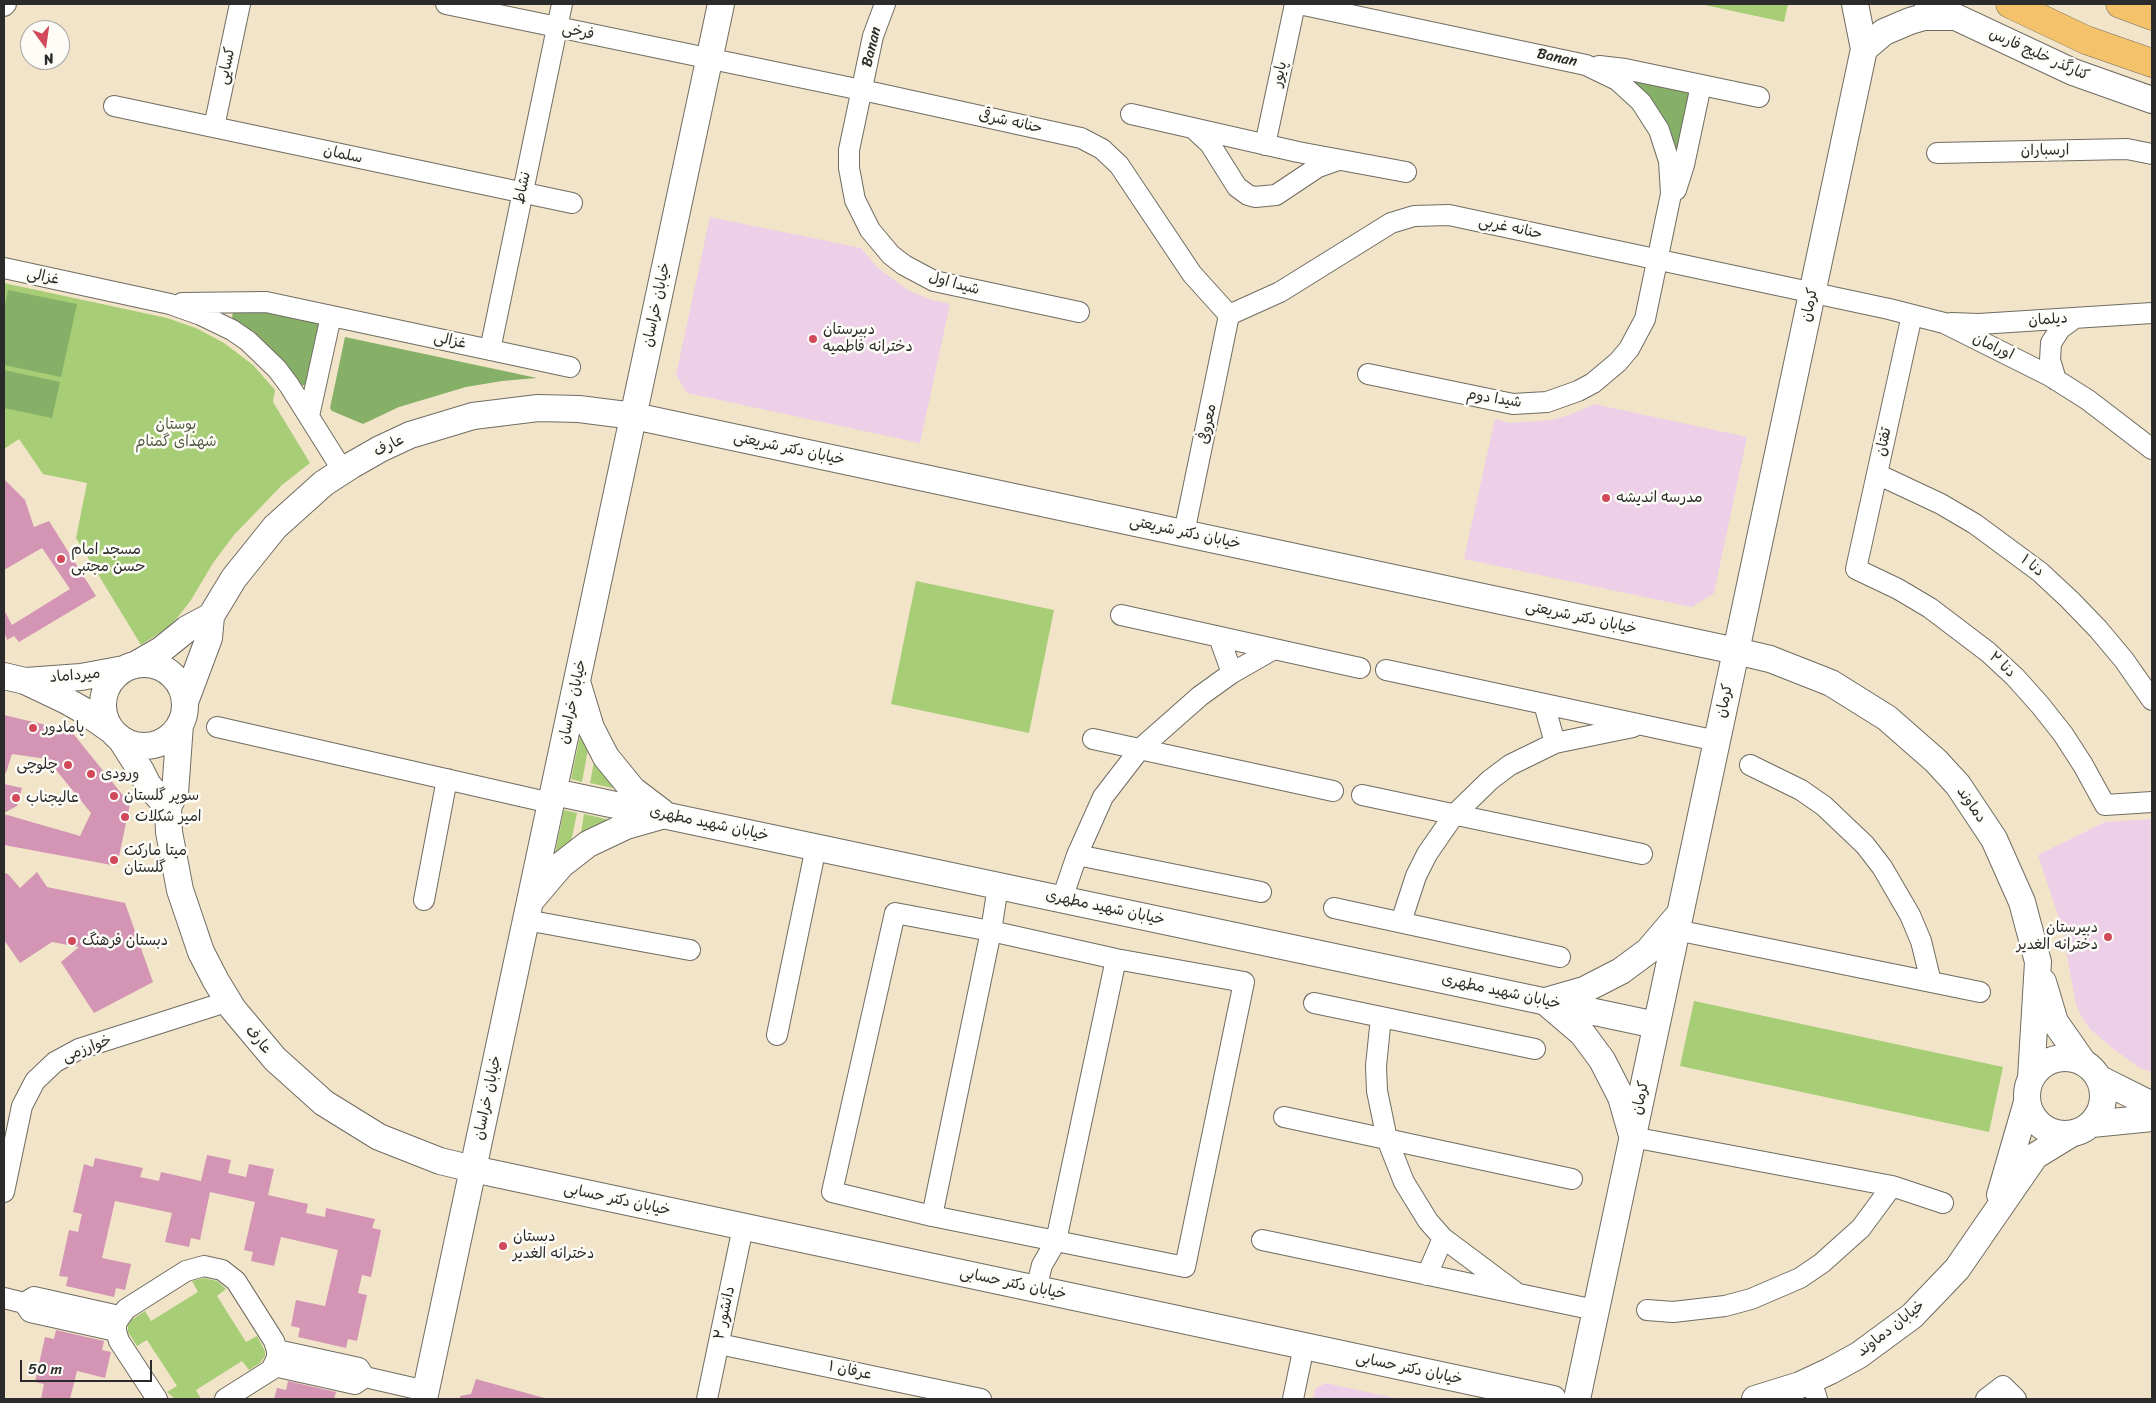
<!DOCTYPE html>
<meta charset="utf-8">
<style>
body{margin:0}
#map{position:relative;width:2156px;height:1403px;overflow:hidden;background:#f1e4c8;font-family:Sriracha,sans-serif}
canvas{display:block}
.frame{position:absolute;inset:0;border:5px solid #2b2b2b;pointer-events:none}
.north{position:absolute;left:20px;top:20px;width:50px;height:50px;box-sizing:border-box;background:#fdfcf7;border:1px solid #a9a8a5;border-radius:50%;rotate:166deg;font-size:14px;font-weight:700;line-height:20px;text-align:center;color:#2b2b2b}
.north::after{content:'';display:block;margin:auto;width:18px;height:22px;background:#d1495b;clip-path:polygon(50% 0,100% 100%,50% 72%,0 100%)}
.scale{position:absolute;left:20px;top:1360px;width:132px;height:22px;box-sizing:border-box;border:2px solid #2b2b2b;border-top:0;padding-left:6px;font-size:15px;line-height:18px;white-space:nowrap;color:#2b2b2b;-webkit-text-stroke:4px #fdfcf7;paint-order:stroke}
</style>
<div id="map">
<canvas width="2156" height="1403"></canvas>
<div class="frame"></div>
<div class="north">N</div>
<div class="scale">50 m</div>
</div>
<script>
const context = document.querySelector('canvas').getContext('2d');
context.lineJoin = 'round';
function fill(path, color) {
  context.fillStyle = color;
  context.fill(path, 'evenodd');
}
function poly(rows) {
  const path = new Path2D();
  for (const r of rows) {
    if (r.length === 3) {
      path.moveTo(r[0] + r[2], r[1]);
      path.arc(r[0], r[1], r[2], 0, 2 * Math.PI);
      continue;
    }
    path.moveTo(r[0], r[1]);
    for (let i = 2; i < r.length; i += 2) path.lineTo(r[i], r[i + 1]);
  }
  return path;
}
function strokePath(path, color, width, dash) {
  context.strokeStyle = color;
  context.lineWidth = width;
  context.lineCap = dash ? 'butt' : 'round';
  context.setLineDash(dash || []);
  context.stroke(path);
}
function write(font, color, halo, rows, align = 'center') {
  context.font = font + ' Sriracha,"Playpen Sans Arabic",sans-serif';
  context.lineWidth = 5;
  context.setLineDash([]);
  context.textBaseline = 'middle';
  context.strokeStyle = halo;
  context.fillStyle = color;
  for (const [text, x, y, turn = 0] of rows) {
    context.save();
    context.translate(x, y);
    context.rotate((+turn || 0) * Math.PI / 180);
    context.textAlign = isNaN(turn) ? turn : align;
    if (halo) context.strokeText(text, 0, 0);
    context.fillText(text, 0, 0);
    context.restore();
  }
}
fill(poly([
 [710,217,861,248,878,268,908,290,929,299,950,304,920,443,687,393,676,375],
 [1594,404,1747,437,1714,593,1692,607,1464,559,1495,419,1510,423,1551,420,1569,415],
 [2152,819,2152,1072,2140,1068,2112,1048,2090,1029,2082,1018,2076,1004,2061,924,2038,855,2105,822],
 [1325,1383,1399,1399,1313,1399,1315,1389]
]), '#edd0e8');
fill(poly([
 [1700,4,1788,4,1784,22],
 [4,283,167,318,196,328,224,343,253,365,275,390,273,402,310,463,282,485,234,535,213,563,191,600,177,618,166,629,141,645,76,538,87,483,43,474,19,439,4,449],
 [916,581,1054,610,1029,733,891,704],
 [582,727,589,744,582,782,571,779],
 [595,756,626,791,590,783],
 [564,810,577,813,570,846,553,863],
 [584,814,619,822,580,839],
 [1694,1001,2003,1067,1989,1132,1680,1066],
 [204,1278,217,1281,226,1289,217,1296,246,1342,257,1336,265,1351,265,1356,260,1363,249,1370,242,1361,196,1390,201,1399,175,1399,167,1392,177,1386,147,1340,137,1346,128,1332,128,1326,130,1321,145,1311,151,1321,198,1292,192,1281]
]), '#a8cd77');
fill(poly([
 [1624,74,1695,89,1678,159,1674,142,1659,110,1636,84],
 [8,290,77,304,61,377,4,365,4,311],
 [265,309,324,322,308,386,299,385,232,319,233,311],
 [345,337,537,378,502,381,466,387,399,407,363,424,332,411,330,408],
 [4,370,60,382,52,418,4,408]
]), '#86b068');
fill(poly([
 [4,479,25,500,34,527,49,521,96,596,19,642,14,636,7,640,4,631,4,610,12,625,70,589,42,548,4,570],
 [4,715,71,731,130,804,117,866,4,845,4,814,80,836,91,813,47,759,12,754,6,773,4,772],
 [4,784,22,788,17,806,4,813],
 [37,872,47,887,125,903,153,982,94,1013,61,962,79,947,52,942,20,963,4,940,4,873,8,874,20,888],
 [207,1155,231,1160,228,1173,246,1177,249,1164,274,1169,268,1195,308,1204,306,1213,325,1217,326,1208,375,1219,372,1228,381,1230,371,1277,362,1275,358,1293,367,1295,357,1341,348,1339,346,1348,298,1337,300,1328,291,1326,296,1300,325,1306,338,1250,281,1237,274,1266,251,1261,253,1252,244,1250,255,1202,210,1192,200,1240,191,1238,189,1247,165,1242,172,1213,115,1201,102,1258,131,1264,125,1290,116,1288,114,1297,66,1286,68,1277,59,1276,69,1230,78,1232,82,1214,73,1212,84,1164,93,1167,95,1158,143,1168,140,1177,159,1181,161,1172,201,1181],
 [56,1330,104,1341,102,1350,111,1352,105,1378,77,1371,70,1399,41,1399,44,1384,35,1382,45,1337,54,1339],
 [476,1379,548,1399,460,1399,460,1396,471,1394],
 [288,1381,336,1392,334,1399,274,1399,277,1388,286,1390]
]), '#d495b4');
const minor = poly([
 [446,4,876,93,1081,138,1102,149,1119,165,1192,274,1229,315],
 [885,4,873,36,849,150,849,168,855,200,870,230,891,255,904,265,934,281,1079,312],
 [1299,4,1586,65,1617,80,1641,102,1659,130,1669,161,1671,194,1645,319,1629,349,1618,362,1593,383,1578,391,1547,402,1513,404,1368,374],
 [4,6,6,4],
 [1599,66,1625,69,1759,97],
 [114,106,572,203],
 [1131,114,1298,152,1406,172],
 [214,127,240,4],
 [1195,130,1210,144,1237,187,1248,195,1255,197,1276,195,1318,167,1338,160],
 [1265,145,1295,4],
 [1937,153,2127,149,2152,154],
 [1676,190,1684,165,1701,85],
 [4,268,170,304,201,315,232,330,248,341,277,369,289,385,343,471],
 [182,303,266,302,570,367],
 [1229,315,1280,292,1391,223,1414,216,1449,215,1889,309,1944,323,2050,376,2088,400,2152,449],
 [1912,315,1856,569,1898,589,1930,608,1988,652,2015,677,2040,705,2063,734,2083,765,2105,805,2152,802],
 [1951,323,1979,324,2152,313],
 [490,350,562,4],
 [2056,380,2050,360,2051,343,2060,329,2075,318],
 [309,416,331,316],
 [1877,474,1941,504,1975,524,2040,572,2070,600,2098,629,2124,660,2152,700],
 [1184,533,1229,315],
 [1121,615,1360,668],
 [1219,637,1232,673],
 [1386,670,1717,741],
 [1544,704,1555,743],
 [217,727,551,803],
 [1093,739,1333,791],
 [1750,765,1801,790,1824,806,1865,845,1882,867,1910,915,1921,941,1931,982],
 [1362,795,1642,854],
 [1077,855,1261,892],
 [998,886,991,931,1116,959,1244,982,1185,1267,1056,1241,1116,959],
 [1062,899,1077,855,1103,797,1140,749,1200,696,1232,673,1274,649],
 [424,900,447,779],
 [1334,908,1560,957],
 [526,920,690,950],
 [1401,922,1416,876,1427,854,1454,815,1490,780,1510,765,1555,743,1633,727],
 [1676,930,1980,992],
 [1314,1003,1535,1049],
 [1381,1017,1376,1066,1377,1091,1387,1139,1404,1182,1428,1221,1443,1238,1514,1291],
 [777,1035,816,847],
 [1284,1117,1572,1179],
 [1632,1137,1892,1186,1943,1203],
 [4,1192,22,1106,35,1081,55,1062,79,1049,229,1001],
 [932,1216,991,931,895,913,832,1192,932,1216,1056,1241,1042,1265,1036,1289],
 [1262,1240,1595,1310],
 [1427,1275,1443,1238],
 [4,1298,24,1303],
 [1647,1310,1673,1312,1725,1306,1751,1299,1800,1278,1822,1263,1861,1228,1892,1186],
 [116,1331,30,1312,24,1303,34,1297,119,1316],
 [719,1344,981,1399],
 [274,1366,355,1384,365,1377,359,1368,277,1350],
 [365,1377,426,1391],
 [1811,1380,1817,1399],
 [157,1399,119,1341,116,1331,116,1323,126,1309,186,1271,204,1266,222,1270,236,1281,274,1341,277,1350,277,1358,271,1370,225,1399],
 [707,1399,743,1227],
 [1293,1399,1304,1346],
 [1986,1399,2003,1386,2016,1399]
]);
const tertiary = poly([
 [1928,4,2073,72,2152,100],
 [1864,49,1884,32,1910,21,1924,17,1952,17],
 [144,705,41],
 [135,665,161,650,187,629,211,616],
 [4,676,25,681,65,700,81,709,111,730],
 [26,681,81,677,124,669],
 [578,685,591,728,606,757,633,790,662,812],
 [185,702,209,638,211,616,234,578,275,527,324,483,352,465,380,449,410,435,473,416,538,408,579,409,634,416,1736,651,1770,659,1831,683,1887,718,1936,761,1958,785,1994,839,2022,902,2038,962,2031,1078],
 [180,724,175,793,168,807,169,832,180,890,201,952,216,981,233,1009,275,1059,324,1103,379,1137,440,1161,473,1169,1553,1399],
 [120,738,141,771,148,785,168,807],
 [554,792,1656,1025],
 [533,898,561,865,588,844,626,826,661,816],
 [2043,982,2055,1022,2083,1062],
 [1549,1000,1584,990,1621,971,1648,951,1677,917],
 [1548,1004,1582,1033,1602,1060,1621,1097,1631,1132],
 [2065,1096,38],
 [2100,1079,2152,1105],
 [2092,1124,2152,1118],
 [2000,1195,2027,1102],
 [424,1399,721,4],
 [1577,1399,1864,49,1855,4],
 [1755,1399,1800,1385,1830,1371,1859,1355,1912,1316,1957,1269,2035,1156,2071,1134]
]);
const trunk = poly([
 [2010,4,2086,40,2152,63],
 [2120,4,2152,16]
]);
strokePath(minor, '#706c62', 22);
strokePath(tertiary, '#706c62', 28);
strokePath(trunk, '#706c62', 29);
strokePath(minor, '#fff', 20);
strokePath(tertiary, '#fff', 26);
strokePath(trunk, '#f4c26a', 28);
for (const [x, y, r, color] of [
 [813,339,5,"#d1495b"],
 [1606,498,5,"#d1495b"],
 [61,559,5,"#d1495b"],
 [33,728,5,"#d1495b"],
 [68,765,5,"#d1495b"],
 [91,774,5,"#d1495b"],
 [114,796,5,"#d1495b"],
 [16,798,5,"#d1495b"],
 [125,817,5,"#d1495b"],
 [114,860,5,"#d1495b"],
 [2108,937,5,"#d1495b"],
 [72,941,5,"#d1495b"],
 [503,1246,5,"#d1495b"]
]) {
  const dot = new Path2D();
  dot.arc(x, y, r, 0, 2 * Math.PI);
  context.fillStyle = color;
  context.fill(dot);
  strokePath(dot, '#fdfcf7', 2);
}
write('15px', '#2b2b2b', '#fdfcf7', [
 ["فرخی",578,32,12],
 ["Banan",872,47,-76],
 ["کنارگذر خلیج فارس",2039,55,24],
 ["Banan",1557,58,12],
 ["کسایی",227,66,-78],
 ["پایور",1280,74,-78],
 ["حنانه شرقی",1010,122,12],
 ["ارسباران",2045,151,-1],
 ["سلمان",343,155,12],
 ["نشاط",523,188,-78],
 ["حنانه غربی",1510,228,12],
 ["غزالی",43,277,12],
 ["شیدا اول",954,284,15],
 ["خیابان خراسان",657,305,-78],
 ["کرمان",1810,305,-78],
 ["دیلمان",2048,320,-4],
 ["غزالی",450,341,12],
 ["اورامان",1993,347,25],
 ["شیدا دوم",1494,399,9],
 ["معروفی",1208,424,-78],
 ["تفتان",1884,442,-78],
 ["عارف",389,446,-26],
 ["خیابان دکتر شریعتی",789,449,12],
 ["خیابان دکتر شریعتی",1185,533,12],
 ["دنا ۱",2032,566,39],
 ["خیابان دکتر شریعتی",1581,618,12],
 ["دنا ۲",2002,665,43],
 ["میرداماد",75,676,-5],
 ["کرمان",1725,701,-78],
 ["خیابان خراسان",573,702,-78],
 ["دماوند",1971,805,55],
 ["خیابان شهید مطهری",709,824,12],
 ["خیابان شهید مطهری",1105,908,12],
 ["خیابان شهید مطهری",1501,992,12],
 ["عارف",258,1040,50],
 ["خوارزمی",87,1049,-21],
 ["خیابان خراسان",488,1098,-78],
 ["کرمان",1641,1098,-78],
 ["خیابان دکتر حسابی",617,1200,12],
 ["خیابان دکتر حسابی",1013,1284,12],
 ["دانشور ۲",725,1313,-78],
 ["خیابان دماوند",1891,1329,-38],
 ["خیابان دکتر حسابی",1409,1369,12],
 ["عرفان ۱",850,1371,12]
]);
write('15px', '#2b2b2b', '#fdfcf7', [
 ["دبیرستان",823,330],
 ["دخترانه فاطمیه",823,347],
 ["مدرسه اندیشه",1616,498],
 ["مسجد امام",71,550],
 ["حسن مجتبی",71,567],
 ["پامادور",43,728],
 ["چلوچی",58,765,"right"],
 ["ورودی",101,774],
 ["سوپر گلستان",124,796],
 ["عالیجناب",26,798],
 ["امیر شکلات",135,817],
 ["میتا مارکت",124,851],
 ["گلستان",124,868],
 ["دبیرستان",2098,928,"right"],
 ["دخترانه الغدیر",2098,945,"right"],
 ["دبستان فرهنگ",82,941],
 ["دبستان",513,1237],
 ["دخترانه الغدیر",513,1254]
], 'left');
write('15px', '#505c42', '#fdfcf7', [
 ["بوستان",176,425],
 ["شهدای گمنام",176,442]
]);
</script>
